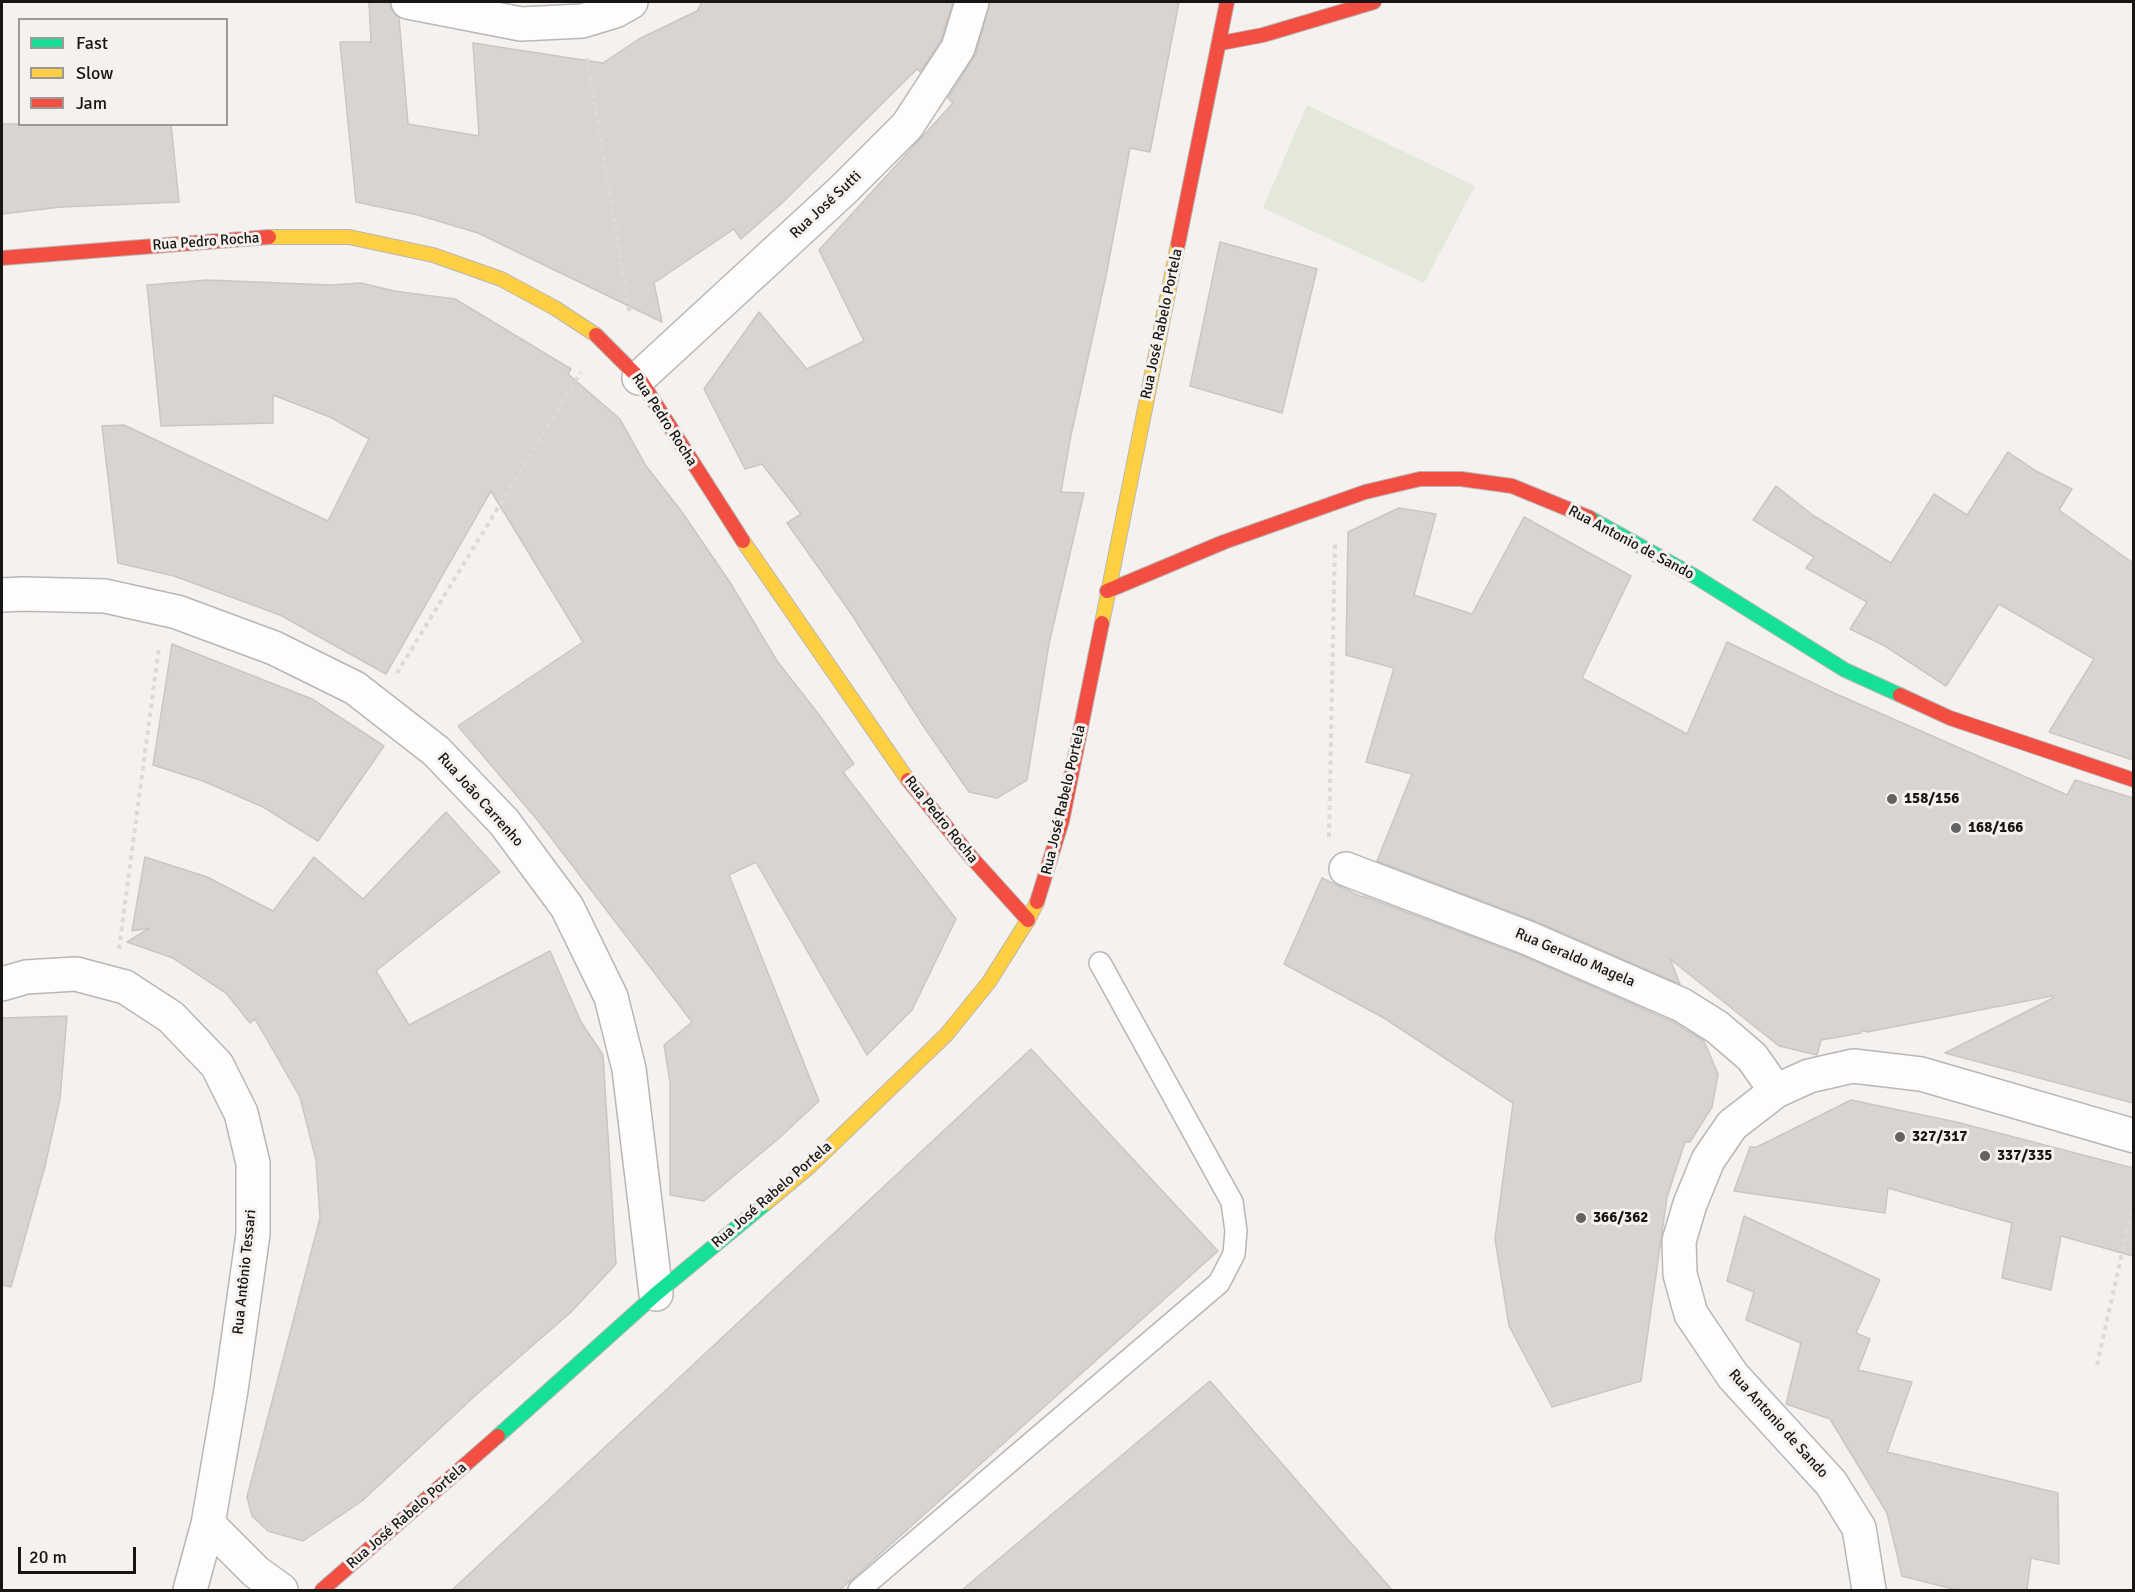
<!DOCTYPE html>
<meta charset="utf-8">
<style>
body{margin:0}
#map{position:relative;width:2135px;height:1592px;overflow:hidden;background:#f4f1ef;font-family:Signika,sans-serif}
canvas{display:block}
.frame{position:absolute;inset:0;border:3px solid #171614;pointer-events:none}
.legend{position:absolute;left:18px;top:18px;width:210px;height:108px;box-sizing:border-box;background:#f5f1ee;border:2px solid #9c9997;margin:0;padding:8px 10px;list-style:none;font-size:18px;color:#171614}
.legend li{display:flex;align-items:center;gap:12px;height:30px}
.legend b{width:30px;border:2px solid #9c9997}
.scale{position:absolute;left:18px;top:1547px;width:118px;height:27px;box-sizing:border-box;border:3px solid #171614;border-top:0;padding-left:8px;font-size:18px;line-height:21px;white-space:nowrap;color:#171614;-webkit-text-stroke:4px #f5f1ee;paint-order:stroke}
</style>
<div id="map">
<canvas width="2135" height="1592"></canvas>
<div class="frame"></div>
<ul class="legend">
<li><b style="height:8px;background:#16e098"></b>Fast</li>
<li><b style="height:8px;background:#ffcf43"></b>Slow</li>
<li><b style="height:8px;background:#f24e42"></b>Jam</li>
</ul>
<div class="scale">20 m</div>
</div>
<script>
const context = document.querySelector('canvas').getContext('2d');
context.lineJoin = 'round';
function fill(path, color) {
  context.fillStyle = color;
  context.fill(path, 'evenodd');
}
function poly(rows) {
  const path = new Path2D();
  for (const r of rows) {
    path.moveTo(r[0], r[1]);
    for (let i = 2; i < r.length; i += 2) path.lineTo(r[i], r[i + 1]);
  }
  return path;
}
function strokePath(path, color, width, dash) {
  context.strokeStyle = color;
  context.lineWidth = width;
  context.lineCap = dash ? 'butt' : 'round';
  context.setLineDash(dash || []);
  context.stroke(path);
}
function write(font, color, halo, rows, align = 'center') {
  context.font = font + ' Signika,sans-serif';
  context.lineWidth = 6;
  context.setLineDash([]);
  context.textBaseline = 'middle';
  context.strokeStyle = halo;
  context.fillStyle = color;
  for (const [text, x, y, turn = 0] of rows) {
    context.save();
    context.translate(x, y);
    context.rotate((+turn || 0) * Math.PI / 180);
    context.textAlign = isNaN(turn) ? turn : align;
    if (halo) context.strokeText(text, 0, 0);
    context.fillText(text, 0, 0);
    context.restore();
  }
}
fill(poly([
 [1307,105,1475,186,1424,283,1263,208]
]), '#e3e8da');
const building = poly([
 [369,2,390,2,391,9,399,18,408,124,479,136,473,43,603,63,639,39,697,11,702,2,953,2,941,40,920,72,917,69,782,203,741,239,734,229,654,283,662,322,478,233,418,215,356,202,340,42,371,42,369,2],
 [990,2,1179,2,1150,152,1130,148,1106,276,1070,440,1061,492,1084,493,1049,644,1027,780,997,798,969,792,924,727,850,612,787,523,801,514,762,464,745,469,704,389,759,312,807,369,864,341,819,250,953,103,948,98,976,54,990,2],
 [2,124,171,124,179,202,61,207,2,214,2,124],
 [1220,242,1317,269,1282,413,1190,386,1220,242],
 [207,280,330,285,361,283,394,291,455,299,571,369,568,374,620,419,646,466,682,512,731,584,777,661,820,716,854,764,843,772,956,919,912,1010,867,1055,756,862,729,875,819,1101,778,1139,704,1201,670,1195,670,1082,664,1045,692,1022,539,822,458,726,583,642,491,491,386,674,280,615,174,576,118,563,102,426,124,425,328,521,369,439,330,417,273,395,273,423,161,426,147,285,207,280],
 [2008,452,2036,471,2072,489,2059,510,2133,563,2133,760,2049,732,2094,659,1999,604,1946,686,1885,646,1850,629,1867,602,1806,568,1814,557,1753,520,1776,486,1814,516,1891,563,1934,494,1967,515,2008,452],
 [1399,508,1436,514,1414,595,1472,614,1524,517,1631,576,1582,678,1687,734,1727,642,1834,693,2067,795,2075,780,2133,798,2133,1103,1945,1053,2053,998,2052,996,1867,1032,1861,1030,1861,1033,1821,1040,1817,1055,1779,1046,1670,959,1680,984,1535,921,1377,861,1412,774,1366,762,1394,668,1346,655,1348,532,1399,508],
 [172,644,312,699,384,746,318,841,263,807,203,781,153,765,172,644],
 [446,812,500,872,376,971,409,1025,550,951,581,1022,603,1055,616,1264,571,1312,477,1394,362,1501,303,1541,268,1531,252,1516,247,1497,320,1218,316,1160,300,1097,255,1019,250,1023,226,993,173,958,127,942,150,928,132,931,145,857,207,877,273,911,314,857,363,899,446,812],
 [1322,878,1362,897,1363,896,1521,955,1673,1022,1704,1041,1718,1074,1712,1107,1690,1142,1685,1142,1667,1197,1641,1381,1552,1407,1509,1326,1495,1239,1513,1103,1384,1018,1284,964,1322,878],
 [67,1016,60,1099,45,1166,11,1287,2,1285,2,1018,67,1016],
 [1031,1049,1218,1251,840,1590,452,1590,1031,1049],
 [1851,1100,1956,1122,2133,1168,2133,1256,2061,1236,2051,1290,2002,1278,2012,1223,1888,1188,1885,1213,1734,1191,1750,1147,1757,1147,1851,1100],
 [1744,1216,1880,1280,1856,1333,1870,1339,1858,1370,1912,1382,1887,1452,2058,1493,2059,1564,2031,1558,2027,1590,1957,1590,1902,1576,1887,1513,1830,1419,1786,1404,1801,1343,1746,1320,1754,1292,1727,1281,1744,1216],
 [1210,1381,1392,1590,962,1590,1210,1381]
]);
fill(building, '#dad4d0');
strokePath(building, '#c9c7c5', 1.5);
const lane = poly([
 [859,1590,1219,1283,1234,1254,1236,1231,1232,1202,1100,963]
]);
const street = poly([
 [408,2,521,24,582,21,615,11,631,2],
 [639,378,843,190,907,126,958,48,972,2],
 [2,595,23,594,105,596,177,612,274,648,355,688,436,751,504,822,567,907,611,997,629,1069,656,1294],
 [1346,869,1528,938,1682,1005,1717,1027,1752,1057,1776,1091],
 [2,984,26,977,76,974,125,987,171,1017,217,1065,241,1113,253,1163,253,1234,231,1390,208,1524,190,1590],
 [208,1524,256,1572,281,1590],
 [1869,1590,1859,1528,1831,1483,1733,1376,1691,1314,1680,1274,1679,1241,1690,1204,1708,1160,1732,1125,1776,1091,1809,1076,1853,1066,1921,1074,2134,1136]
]);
const fast = poly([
 [1590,518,1696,577,1845,670,1900,695],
 [498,1436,656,1294,766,1203]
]);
const slow = poly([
 [269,237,349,237,433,255,501,279,555,308,596,335],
 [743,541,908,780],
 [1102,623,1178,244],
 [766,1203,809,1167,946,1035,989,982,1028,920,1037,902]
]);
const jam = poly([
 [1221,43,1263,35,1374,2],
 [1178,244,1227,2],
 [2,258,269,237],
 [596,335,639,378,743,541],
 [1107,591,1224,542,1365,492,1420,479,1461,479,1512,486,1590,518],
 [1900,695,1950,718,2134,780],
 [908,780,971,857,1028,920],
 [1037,902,1062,821,1102,623],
 [322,1590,498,1436]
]);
strokePath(lane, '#b9b6b5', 24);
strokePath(street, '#b9b6b5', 36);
strokePath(fast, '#b9b6b5', 16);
strokePath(slow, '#b9b6b5', 16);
strokePath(jam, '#b9b6b5', 16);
strokePath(poly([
 [587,58,630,315],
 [397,673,581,372],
 [1329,837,1335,541],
 [119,949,159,647],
 [2097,1365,2134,1199]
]), '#dadada', 4, [4.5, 4.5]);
strokePath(lane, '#fdfdfd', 21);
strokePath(street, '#fdfdfd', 33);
strokePath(fast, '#16e098', 14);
strokePath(slow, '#ffcf43', 14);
strokePath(jam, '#f24e42', 14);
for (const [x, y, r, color] of [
 [1892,799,6,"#646361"],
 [1956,828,6,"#646361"],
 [1900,1137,6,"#646361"],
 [1985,1156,6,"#646361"],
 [1581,1218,6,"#646361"]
]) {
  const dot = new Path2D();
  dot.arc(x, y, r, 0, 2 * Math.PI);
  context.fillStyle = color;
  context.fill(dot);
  strokePath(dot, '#f5f1ee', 2);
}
write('15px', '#171614', '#f5f1ee', [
 ["Rua José Sutti",826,205,-43],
 ["Rua Pedro Rocha",206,242,-4],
 ["Rua José Rabelo Portela",1162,324,-78],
 ["Rua Pedro Rocha",664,420,57],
 ["Rua Antonio de Sando",1631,543,28],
 ["Rua João Carrenho",480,800,48],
 ["Rua José Rabelo Portela",1064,800,-77],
 ["Rua Pedro Rocha",941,820,51],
 ["Rua Geraldo Magela",1575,958,23],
 ["Rua José Rabelo Portela",772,1195,-41],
 ["Rua Antônio Tessari",245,1272,-84],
 ["Rua Antonio de Sando",1778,1424,48],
 ["Rua José Rabelo Portela",407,1516,-41]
]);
write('bold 15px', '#171614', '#f5f1ee', [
 ["158/156",1904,799],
 ["168/166",1968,828],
 ["327/317",1912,1137],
 ["337/335",1997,1156],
 ["366/362",1593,1218]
], 'left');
</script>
